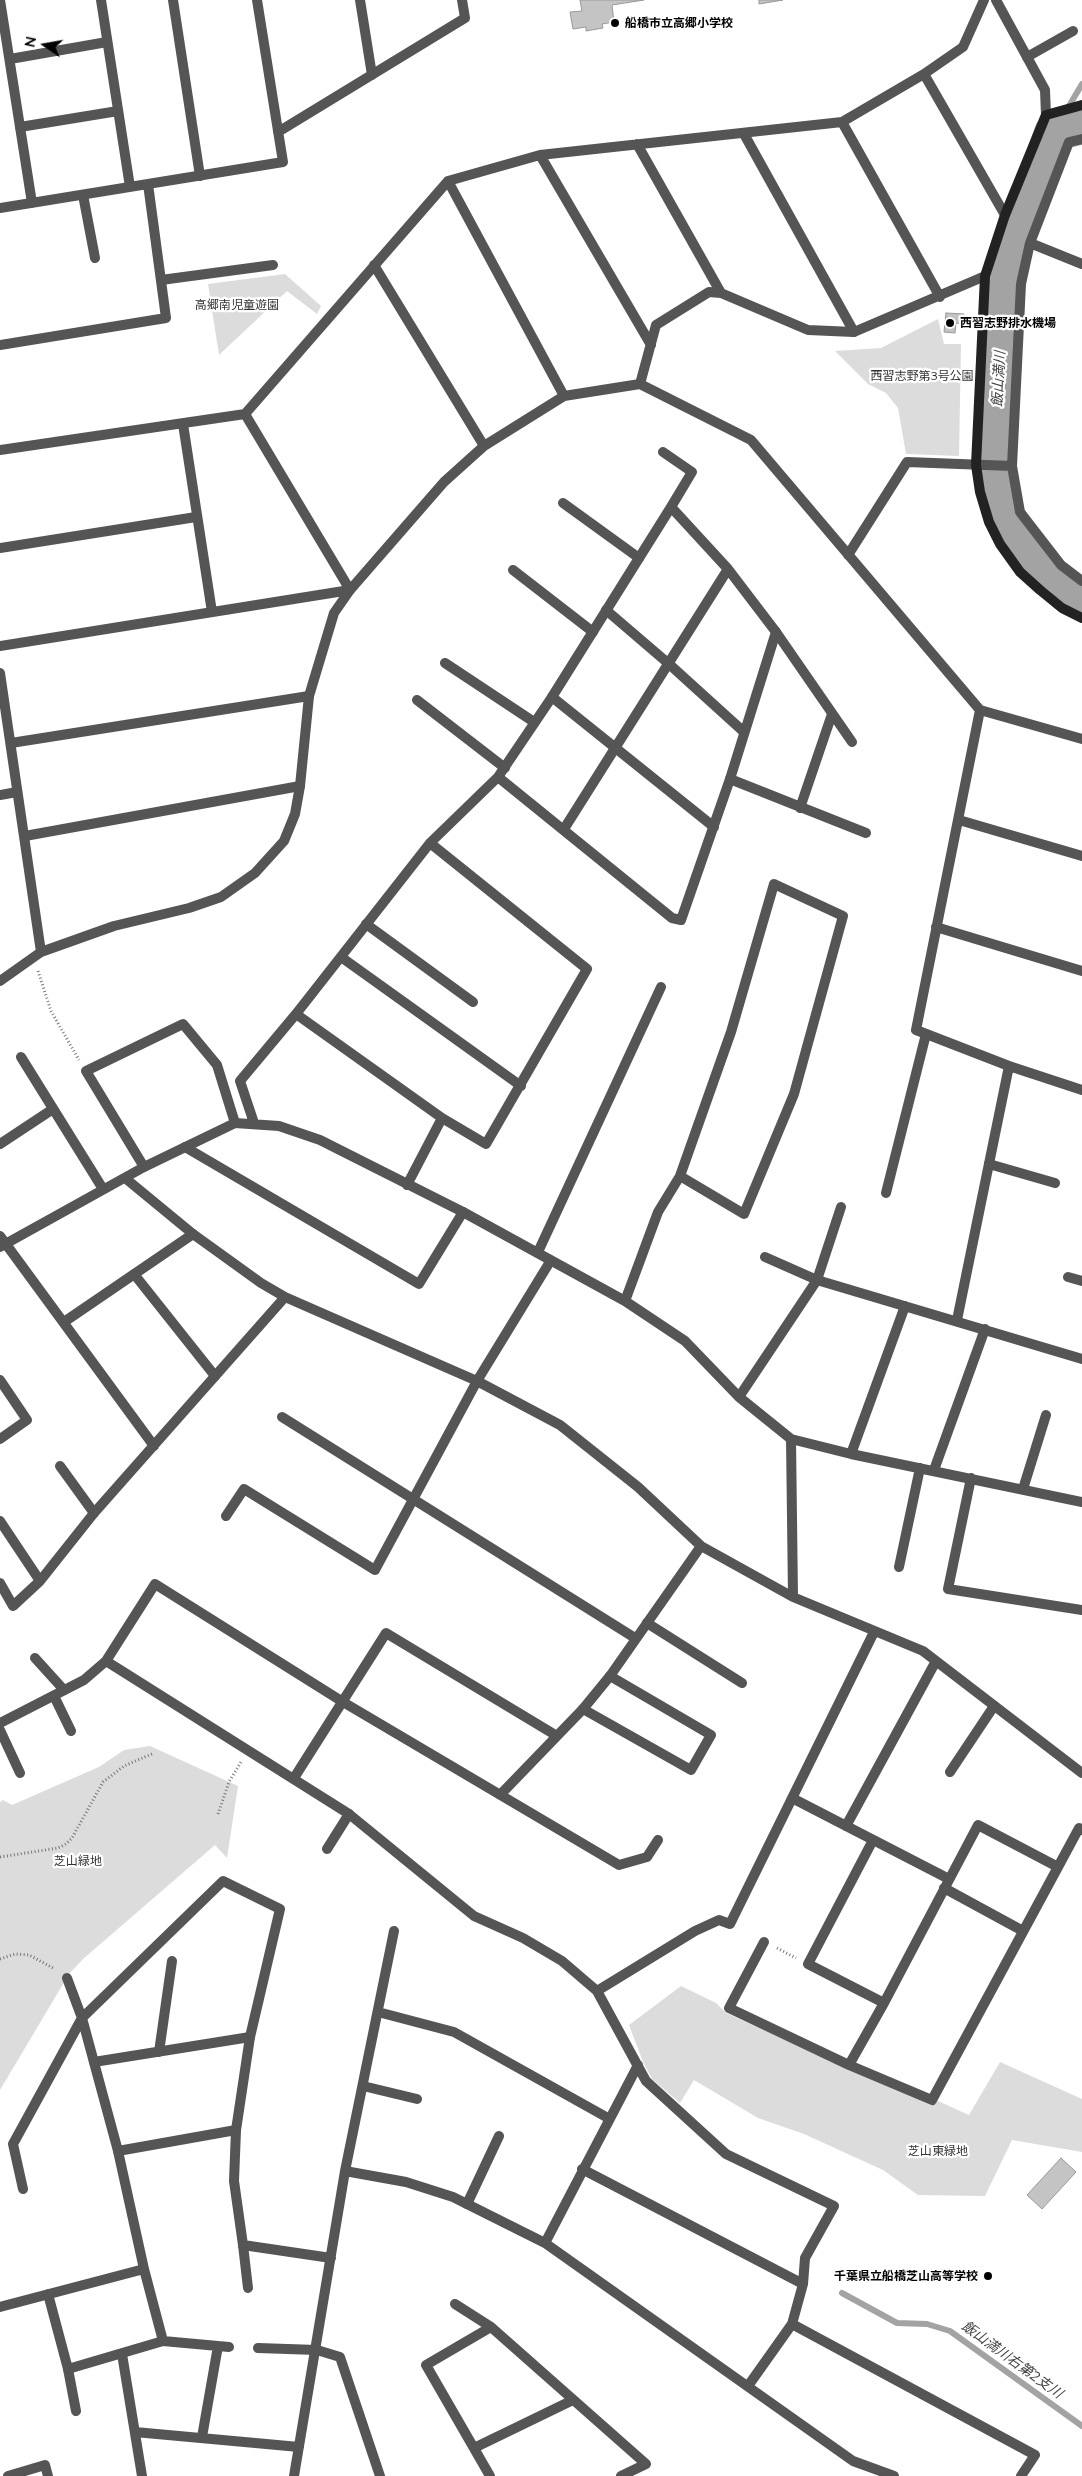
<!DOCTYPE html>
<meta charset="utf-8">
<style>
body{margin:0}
#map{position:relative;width:1082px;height:2476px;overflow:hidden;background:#fff;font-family:Mulish,sans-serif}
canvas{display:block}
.north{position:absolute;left:20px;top:20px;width:50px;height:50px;-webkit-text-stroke:4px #fff;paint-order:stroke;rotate:282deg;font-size:14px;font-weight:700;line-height:20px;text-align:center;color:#000}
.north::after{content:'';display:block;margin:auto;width:18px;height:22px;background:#000;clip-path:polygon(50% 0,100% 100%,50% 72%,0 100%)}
</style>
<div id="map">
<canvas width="1082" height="2476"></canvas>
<div class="north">N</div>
</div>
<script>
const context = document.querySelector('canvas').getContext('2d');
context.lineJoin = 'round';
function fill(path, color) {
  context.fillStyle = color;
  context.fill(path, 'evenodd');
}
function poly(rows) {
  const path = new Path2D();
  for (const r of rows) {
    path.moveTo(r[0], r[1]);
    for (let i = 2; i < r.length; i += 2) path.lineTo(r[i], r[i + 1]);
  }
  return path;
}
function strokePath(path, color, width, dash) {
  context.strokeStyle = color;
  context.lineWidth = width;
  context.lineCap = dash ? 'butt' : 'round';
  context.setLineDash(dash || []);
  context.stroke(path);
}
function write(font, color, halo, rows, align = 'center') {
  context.font = font + ' Mulish,"Noto Sans JP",sans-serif';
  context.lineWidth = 4.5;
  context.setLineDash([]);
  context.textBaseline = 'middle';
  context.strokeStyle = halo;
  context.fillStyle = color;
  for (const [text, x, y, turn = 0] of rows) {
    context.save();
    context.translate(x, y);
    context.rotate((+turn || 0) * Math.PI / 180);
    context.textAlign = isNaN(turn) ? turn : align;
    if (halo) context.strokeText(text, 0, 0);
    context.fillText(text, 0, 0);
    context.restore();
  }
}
fill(poly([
 [285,274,321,306,317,314,287,291,219,355,208,284],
 [938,319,944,344,961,344,959,456,906,454,898,408,886,393,868,384,835,351,881,348],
 [150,1746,238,1786,227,1858,215,1845,83,1959,69,1974,0,2090,0,1802,3,1800,12,1805,99,1767,124,1750],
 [681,1986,716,2003,726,2013,931,2105,938,2101,969,2115,1000,2062,1082,2099,1082,2152,1012,2140,985,2196,918,2195,883,2170,804,2134,758,2118,694,2080,680,2103,652,2079,643,2062,629,2025]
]), '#dcdcdc');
strokePath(poly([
 [1053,133,1082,84],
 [842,2293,897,2323,927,2324,950,2331,1082,2426]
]), '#a3a3a3', 6);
strokePath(poly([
 [1082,125,1053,133,1004,273,997,437,997,491,1006,516,1033,559,1070,595,1082,600]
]), '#a3a3a3', 38);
const building = poly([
 [580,0,644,0,612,5,614,22,602,24,603,28,586,31,586,27,573,29,570,12,582,11,580,0],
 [759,0,783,0,759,4,759,0],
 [946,313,964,314,963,324,956,323,955,333,944,332,946,313],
 [1061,2158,1076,2172,1042,2209,1027,2195,1061,2158]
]);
fill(building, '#c4c4c4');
strokePath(building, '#999', 1);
strokePath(poly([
 [38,971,51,1011,79,1060],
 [218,1814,229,1782,241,1762],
 [0,1857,58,1848,66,1844,72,1838,103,1782,124,1766,154,1753],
 [777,1948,796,1958],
 [0,1959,15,1954,29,1955,55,1969]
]), '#777', 3, [1, 2.5]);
strokePath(poly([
 [173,0,200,176],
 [1027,57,1073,31],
 [10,59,107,42],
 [20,127,118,111],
 [744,134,854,332],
 [83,195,95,258],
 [161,280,273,265],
 [245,414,350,590],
 [563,503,639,558],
 [0,548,196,517],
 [513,570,593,632],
 [606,610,669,664,744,732],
 [776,632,852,742],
 [445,663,534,722],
 [552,697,714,827],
 [417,700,505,768],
 [11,743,309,696],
 [730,779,866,833],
 [0,795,17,792],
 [800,808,832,714],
 [25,836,300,786],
 [366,924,473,1002],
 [185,1147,419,1284,463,1212],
 [989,1164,1055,1183],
 [144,1167,86,1071,183,1024,217,1065,235,1123],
 [886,1193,926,1034],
 [134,1274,215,1376],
 [1068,1277,1082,1281],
 [64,1322,193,1234],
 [0,1380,27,1420,0,1439],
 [1023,1489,1046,1415],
 [0,1521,40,1581],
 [0,1583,13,1606,40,1581,94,1513,60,1466],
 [647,1623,742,1683],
 [35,1658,64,1690],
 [54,1696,71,1731],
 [583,1709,691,1770,711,1735,610,1676],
 [0,1730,20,1773],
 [950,1772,994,1706],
 [327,1849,349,1814],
 [159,2052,172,1961],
 [94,2062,250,2037],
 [363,2086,417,2099],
 [118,2151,236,2130],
 [467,2204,499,2136],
 [243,2245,248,2288],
 [68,2369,76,2411],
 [8,2476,45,2465,48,2476]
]), '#555', 10);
strokePath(poly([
 [0,0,32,203],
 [101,0,130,187],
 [360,0,372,75],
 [996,0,1045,90,1046,115],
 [924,74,1005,215],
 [842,122,940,297],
 [278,132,465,18,462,0],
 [1082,139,1069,142,1030,243,1021,284,1012,466,1020,512,1061,565,1082,581],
 [637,144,721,293],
 [540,155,651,345],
 [448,181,564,396],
 [0,208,283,162,257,0],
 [1030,243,1082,264],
 [374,265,484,446],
 [0,345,166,318,148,184],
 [640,384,656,325,709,292,721,293,808,330,854,332,985,276],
 [183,424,212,612],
 [0,450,245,414,448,181,540,155,842,122,924,74,963,47,984,0],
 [848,555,907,462,1012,466],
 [0,646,350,590],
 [0,673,41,952],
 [980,710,916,1030,1009,1066,1082,1090],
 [498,777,672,918,681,920,730,779,776,632,728,569,671,507],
 [959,820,1082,856],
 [564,829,728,569],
 [936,927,1082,971],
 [341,957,521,1086],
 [0,981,41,952,114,926,189,908,221,897,255,873,284,841,295,814,300,786,309,696,334,613,350,590,444,482,484,446,564,396,640,384,751,440,980,710,1082,739],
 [296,1014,442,1118,486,1144,587,969,430,843],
 [21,1057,103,1189],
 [254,1123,240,1081,296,1014,430,843,498,777,552,697,671,507,692,472,663,452],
 [0,1144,53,1109],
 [125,1178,193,1234,261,1283,285,1297,477,1381,560,1425,638,1487,701,1546,793,1597,923,1651,1082,1773],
 [407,1185,442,1118],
 [0,1236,154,1446],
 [0,1247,144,1167,235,1123,279,1126,320,1140,463,1212,625,1301,685,1341,739,1397,791,1439,851,1454,1082,1502],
 [538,1252,661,987],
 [765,1257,817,1280,1082,1359],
 [625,1301,658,1212,680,1176,731,1032,774,884,843,916,794,1094,744,1214,680,1176],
 [957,1320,1009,1066],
 [739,1397,817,1280,841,1207],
 [282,1417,635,1638],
 [791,1439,793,1597],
 [851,1454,905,1306],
 [934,1470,985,1329],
 [971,1478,948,1589,1082,1610],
 [94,1513,285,1297],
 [226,1516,244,1489,375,1570,477,1381,551,1260],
 [899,1567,920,1468],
 [106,1661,349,1814,474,1916,523,1938,562,1961,597,1991,646,2081,726,2154,834,2206,805,2258,803,2284,792,2324,748,2386],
 [0,1723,84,1680,106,1661,155,1584,343,1702,619,1865,647,1857,658,1840],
 [294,1778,386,1633,557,1736],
 [500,1795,583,1709,610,1676,701,1546],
 [792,1798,949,1879],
 [846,1826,936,1661],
 [873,1840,808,1964,884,2003],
 [944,1888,1023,1931],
 [764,1942,729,2008,849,2065,932,2100,1058,1867,1079,1828,1082,1830],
 [67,1978,82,2018,118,2151,144,2269,163,2341],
 [597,1991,695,1931,719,1920,730,1924,874,1632],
 [378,2012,454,2032,608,2118],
 [849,2065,884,2003,978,1825,1058,1867],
 [582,2169,803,2284],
 [345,2171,406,2182,453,2197,545,2243,853,2461,894,2476],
 [23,2189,13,2144,82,2018,223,1881,280,1909,250,2037,236,2130,234,2181,243,2245,331,2258],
 [545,2243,638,2065],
 [48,2294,68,2369,163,2341,229,2347],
 [455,2304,491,2327,646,2464,621,2476],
 [0,2307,144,2269],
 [792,2324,1035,2455,1021,2476],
 [258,2348,317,2350,340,2357,380,2476],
 [122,2354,142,2476],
 [135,2432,299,2447],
 [202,2437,218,2346],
 [474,2448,573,2400],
 [294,2476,345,2171,394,1931],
 [490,2476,426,2365,491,2327]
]), '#555', 10);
strokePath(poly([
 [1082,105,1046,115,1005,215,985,276,976,465,980,492,989,522,1000,544,1020,572,1040,590,1062,608,1082,618]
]), '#222', 10);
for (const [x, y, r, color] of [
 [615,23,5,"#000"],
 [950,323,5,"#000"],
 [988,2276,5,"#000"]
]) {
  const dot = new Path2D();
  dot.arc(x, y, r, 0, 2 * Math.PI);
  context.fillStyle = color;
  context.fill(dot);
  strokePath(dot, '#fff', 2);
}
write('bold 12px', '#000', '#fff', [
 ["船橋市立高郷小学校",625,23],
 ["西習志野排水機場",960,323],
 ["千葉県立船橋芝山高等学校",978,2276,"right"]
], 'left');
write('12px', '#333', '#fff', [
 ["高郷南児童遊園",237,305],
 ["西習志野第3号公園",922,376],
 ["芝山緑地",78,1861],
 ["芝山東緑地",938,2151]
]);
write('italic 14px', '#444', '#fff', [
 ["飯山満川",999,379,-87],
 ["飯山満川右第2支川",1012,2360,36]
]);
</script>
